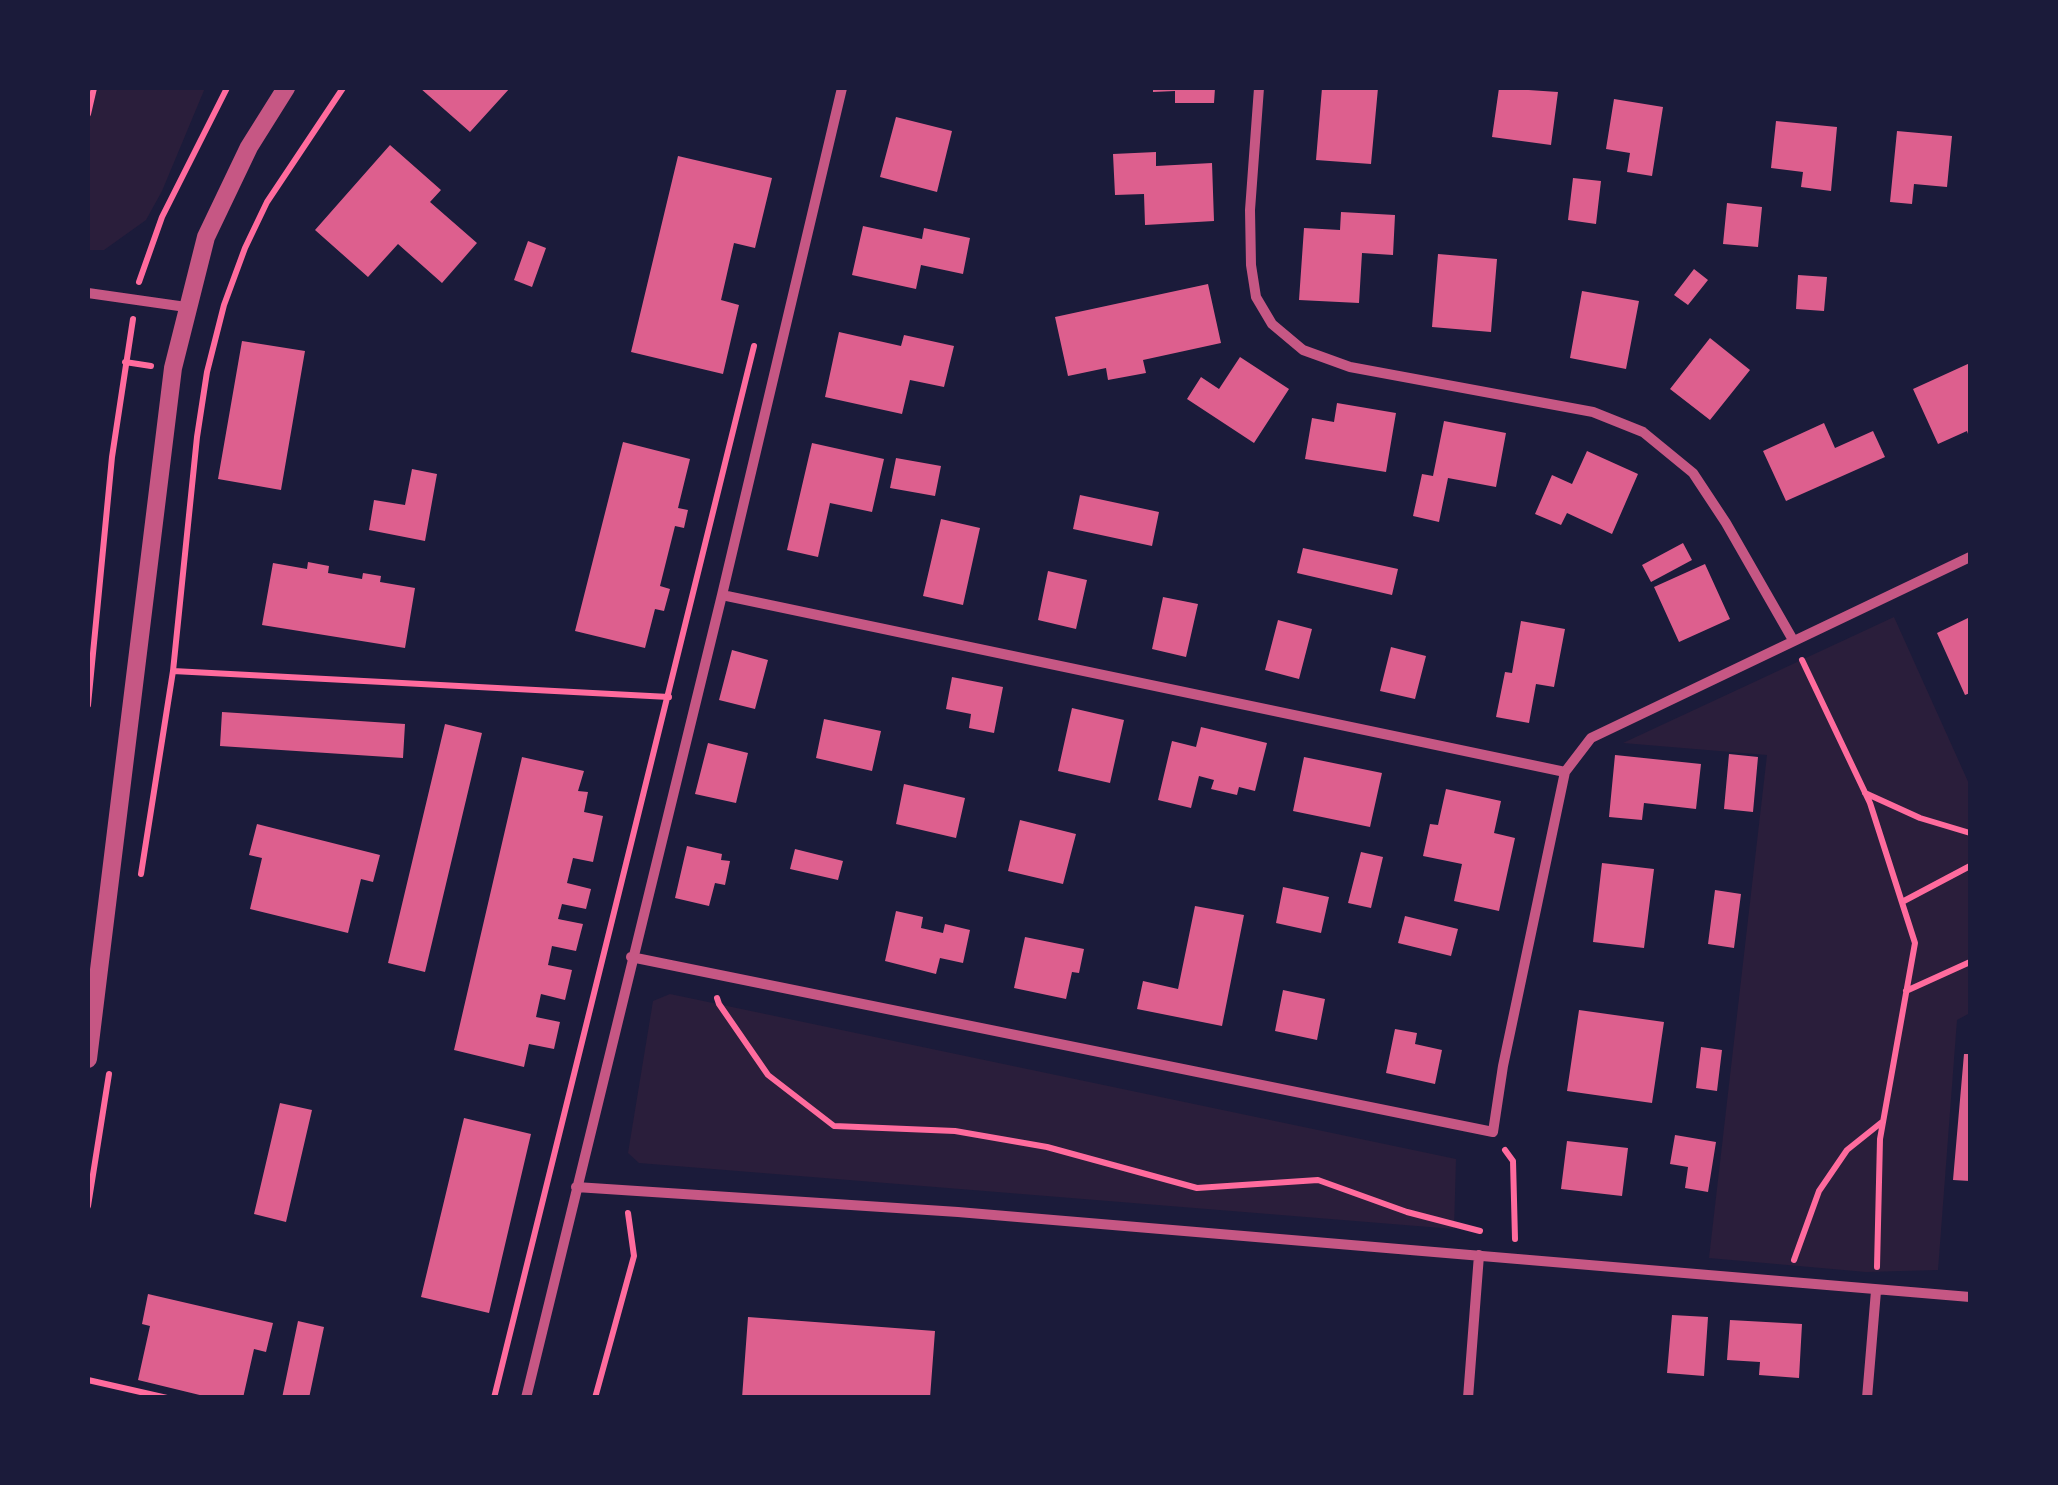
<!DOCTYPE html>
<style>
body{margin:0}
#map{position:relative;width:2058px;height:1485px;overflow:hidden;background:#1b1b3a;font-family:Manrope,sans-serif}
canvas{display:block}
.frame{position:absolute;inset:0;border:90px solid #1b1b3a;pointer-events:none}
</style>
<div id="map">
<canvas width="2058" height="1485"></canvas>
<div class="frame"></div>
</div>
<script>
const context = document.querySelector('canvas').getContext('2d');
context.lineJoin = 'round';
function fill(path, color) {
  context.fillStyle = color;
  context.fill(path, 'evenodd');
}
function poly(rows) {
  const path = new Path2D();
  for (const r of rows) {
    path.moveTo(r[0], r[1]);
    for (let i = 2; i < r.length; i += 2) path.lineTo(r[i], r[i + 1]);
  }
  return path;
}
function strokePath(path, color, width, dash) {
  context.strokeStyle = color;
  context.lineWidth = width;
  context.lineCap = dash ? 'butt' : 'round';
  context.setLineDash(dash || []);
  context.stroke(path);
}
fill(poly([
 [88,88,205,88,162,191,146,220,104,250,88,250],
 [1894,617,1970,786,1970,1013,1957,1020,1938,1270,1866,1272,1709,1258,1767,755,1623,743],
 [670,994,1456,1159,1454,1229,639,1163,628,1153,653,1001]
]), '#2a1e3b');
fill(poly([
 [420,88,510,88,470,132],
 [1153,88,1215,88,1214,103,1175,103,1175,91,1153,92],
 [1322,88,1378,88,1371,164,1316,160],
 [1499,88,1558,92,1551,145,1492,137],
 [1614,99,1663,107,1652,176,1627,172,1630,153,1606,149],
 [896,117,952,131,937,192,880,177],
 [1776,121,1837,127,1831,191,1801,187,1803,172,1771,168],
 [1897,131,1952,136,1947,187,1914,184,1912,204,1890,202],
 [390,145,441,190,430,202,477,243,442,283,398,244,368,277,315,230],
 [1156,152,1156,166,1212,163,1214,221,1145,225,1144,194,1115,195,1113,154],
 [678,156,772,178,755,248,734,243,721,300,739,305,723,374,631,352],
 [1573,178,1601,181,1596,224,1568,220],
 [1727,203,1762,207,1758,247,1723,244],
 [1341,212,1395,215,1393,255,1362,253,1359,303,1299,300,1304,228,1340,230],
 [863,226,922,239,924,228,970,238,963,274,921,265,916,289,852,275],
 [528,241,546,248,532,287,514,280],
 [1438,254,1497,259,1491,332,1432,327],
 [1694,269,1708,280,1688,305,1674,295],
 [1798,275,1827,277,1824,311,1796,309],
 [1208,284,1221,343,1143,360,1146,373,1108,380,1106,368,1068,376,1055,317],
 [1582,291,1639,301,1626,369,1570,358],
 [839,332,901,346,904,335,954,346,944,387,910,380,902,414,825,397],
 [1710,338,1750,370,1710,420,1670,389],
 [242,341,305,351,281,490,218,479],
 [1240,357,1289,389,1254,443,1187,399,1201,377,1219,389],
 [1970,363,1970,440,1967,431,1938,444,1913,389],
 [1337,403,1396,413,1386,472,1305,459,1312,418,1334,422],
 [1444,421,1506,433,1496,487,1448,478,1439,522,1413,516,1422,474,1433,476],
 [1824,423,1835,448,1873,431,1885,457,1786,501,1763,451],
 [623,442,690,459,678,508,688,510,684,528,675,526,660,586,670,589,664,611,655,609,645,648,575,631],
 [812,443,884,459,872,512,830,503,818,557,787,550],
 [1587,451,1638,474,1612,534,1567,513,1561,525,1535,514,1552,475,1572,484],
 [896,458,941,466,935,496,890,488],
 [412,469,437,474,425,541,369,530,374,500,405,505],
 [1080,495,1159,512,1152,546,1073,529],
 [941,519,980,528,963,605,923,596],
 [1683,543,1692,560,1651,582,1642,565],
 [1303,548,1398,569,1392,595,1297,573],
 [308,562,329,566,328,573,362,579,363,573,381,576,380,582,415,588,405,648,262,625,273,563,307,569],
 [1705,564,1730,619,1679,642,1654,587],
 [1048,571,1087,580,1076,629,1038,620],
 [1163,597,1198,604,1186,657,1152,649],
 [1970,617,1970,693,1965,695,1937,633],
 [1278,620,1312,629,1299,679,1265,670],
 [1521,621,1565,629,1554,687,1536,684,1529,723,1496,717,1505,672,1512,673],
 [1391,647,1426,656,1415,699,1380,691],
 [732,650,768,660,755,709,719,700],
 [952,677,1003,687,994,733,969,728,971,714,946,709],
 [1072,708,1124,720,1110,783,1058,771],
 [222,712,405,724,403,758,220,746],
 [824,719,881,731,872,771,816,758],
 [445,724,482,733,425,972,388,963],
 [1201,727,1267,743,1255,791,1239,787,1237,795,1211,789,1214,780,1199,776,1191,808,1158,800,1172,741,1196,747],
 [708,743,748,753,736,803,695,794],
 [1729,754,1758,757,1753,812,1724,809],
 [1615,755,1701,764,1696,809,1644,803,1642,820,1609,817],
 [522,757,584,771,578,791,588,792,584,812,603,816,593,862,573,858,567,883,591,889,586,909,562,904,558,919,583,924,576,951,552,946,548,965,572,970,565,1000,541,994,536,1017,560,1022,554,1049,529,1044,524,1067,454,1050],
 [1304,757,1382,773,1370,827,1293,811],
 [904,784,965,798,956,838,896,824],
 [1446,789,1501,801,1494,833,1515,838,1499,911,1454,901,1462,864,1423,856,1430,824,1438,825],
 [1020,820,1076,834,1063,884,1008,871],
 [257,824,380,855,373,882,361,879,348,933,250,909,262,858,249,855],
 [687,846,722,854,721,860,730,861,725,885,715,883,709,906,675,898],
 [795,849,843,861,838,880,790,869],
 [1361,852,1383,857,1371,908,1348,903],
 [1602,863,1654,869,1644,948,1593,942],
 [1283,887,1329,897,1321,933,1276,923],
 [1715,890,1741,894,1734,948,1708,944],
 [1195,906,1244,915,1222,1026,1137,1009,1143,981,1178,989],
 [896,911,923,917,921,928,943,933,945,924,970,930,963,963,940,958,936,974,885,961],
 [1405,916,1458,929,1451,956,1398,943],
 [1025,937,1084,949,1079,973,1072,972,1066,999,1014,988],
 [1283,990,1325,999,1317,1040,1275,1031],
 [1579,1010,1664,1022,1652,1103,1567,1091],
 [1395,1029,1417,1033,1415,1044,1442,1050,1435,1084,1386,1073],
 [1701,1047,1722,1050,1717,1091,1696,1088],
 [1964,1054,1970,1054,1970,1181,1953,1180],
 [280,1103,312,1110,286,1222,254,1214],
 [464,1118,531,1134,489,1313,421,1297],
 [1675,1135,1716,1142,1708,1192,1685,1188,1688,1167,1670,1164],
 [1567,1141,1628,1148,1622,1196,1561,1189],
 [148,1294,273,1323,266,1352,254,1349,243,1398,212,1398,138,1380,150,1326,142,1324],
 [1672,1315,1708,1317,1704,1376,1667,1373],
 [748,1317,935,1331,930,1398,742,1398],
 [1730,1320,1802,1324,1799,1378,1759,1375,1760,1362,1727,1360],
 [298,1321,324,1327,309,1398,282,1398]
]), '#dd5f8e');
strokePath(poly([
 [88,114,94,88],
 [139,282,162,217,227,88],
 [125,362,151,366],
 [1802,660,1870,803,1915,943,1880,1139,1877,1267],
 [173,671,669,697],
 [88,705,112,457,133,319],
 [1865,793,1920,818,1970,833],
 [141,874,173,671,197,437,207,372,224,305,245,248,267,202,343,88],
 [1902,902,1970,866],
 [1906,991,1970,962],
 [717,998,719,1004,768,1075,834,1126,955,1131,1047,1147,1197,1188,1318,1180,1407,1212,1480,1231],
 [1505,1150,1513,1161,1515,1239],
 [88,1206,109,1074],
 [1794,1260,1819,1191,1847,1150,1882,1122],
 [88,1380,167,1398],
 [494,1398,754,346],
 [595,1398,634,1256,628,1213]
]), '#ff6b9d', 6);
strokePath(poly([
 [1259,88,1250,210,1251,265,1256,297,1272,324,1303,350,1350,367,1593,412,1643,432,1693,473,1726,523,1793,640],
 [88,293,186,307],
 [722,595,1565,772,1591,738,1970,557],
 [631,957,1493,1132,1503,1066,1565,772],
 [576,1187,958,1212,1970,1297],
 [526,1398,722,595,842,88],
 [1468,1398,1479,1255],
 [1867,1398,1876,1291]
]), '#c65784', 10);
strokePath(poly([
 [88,1059,173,368,206,237,249,147,286,88]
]), '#c65784', 18);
</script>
